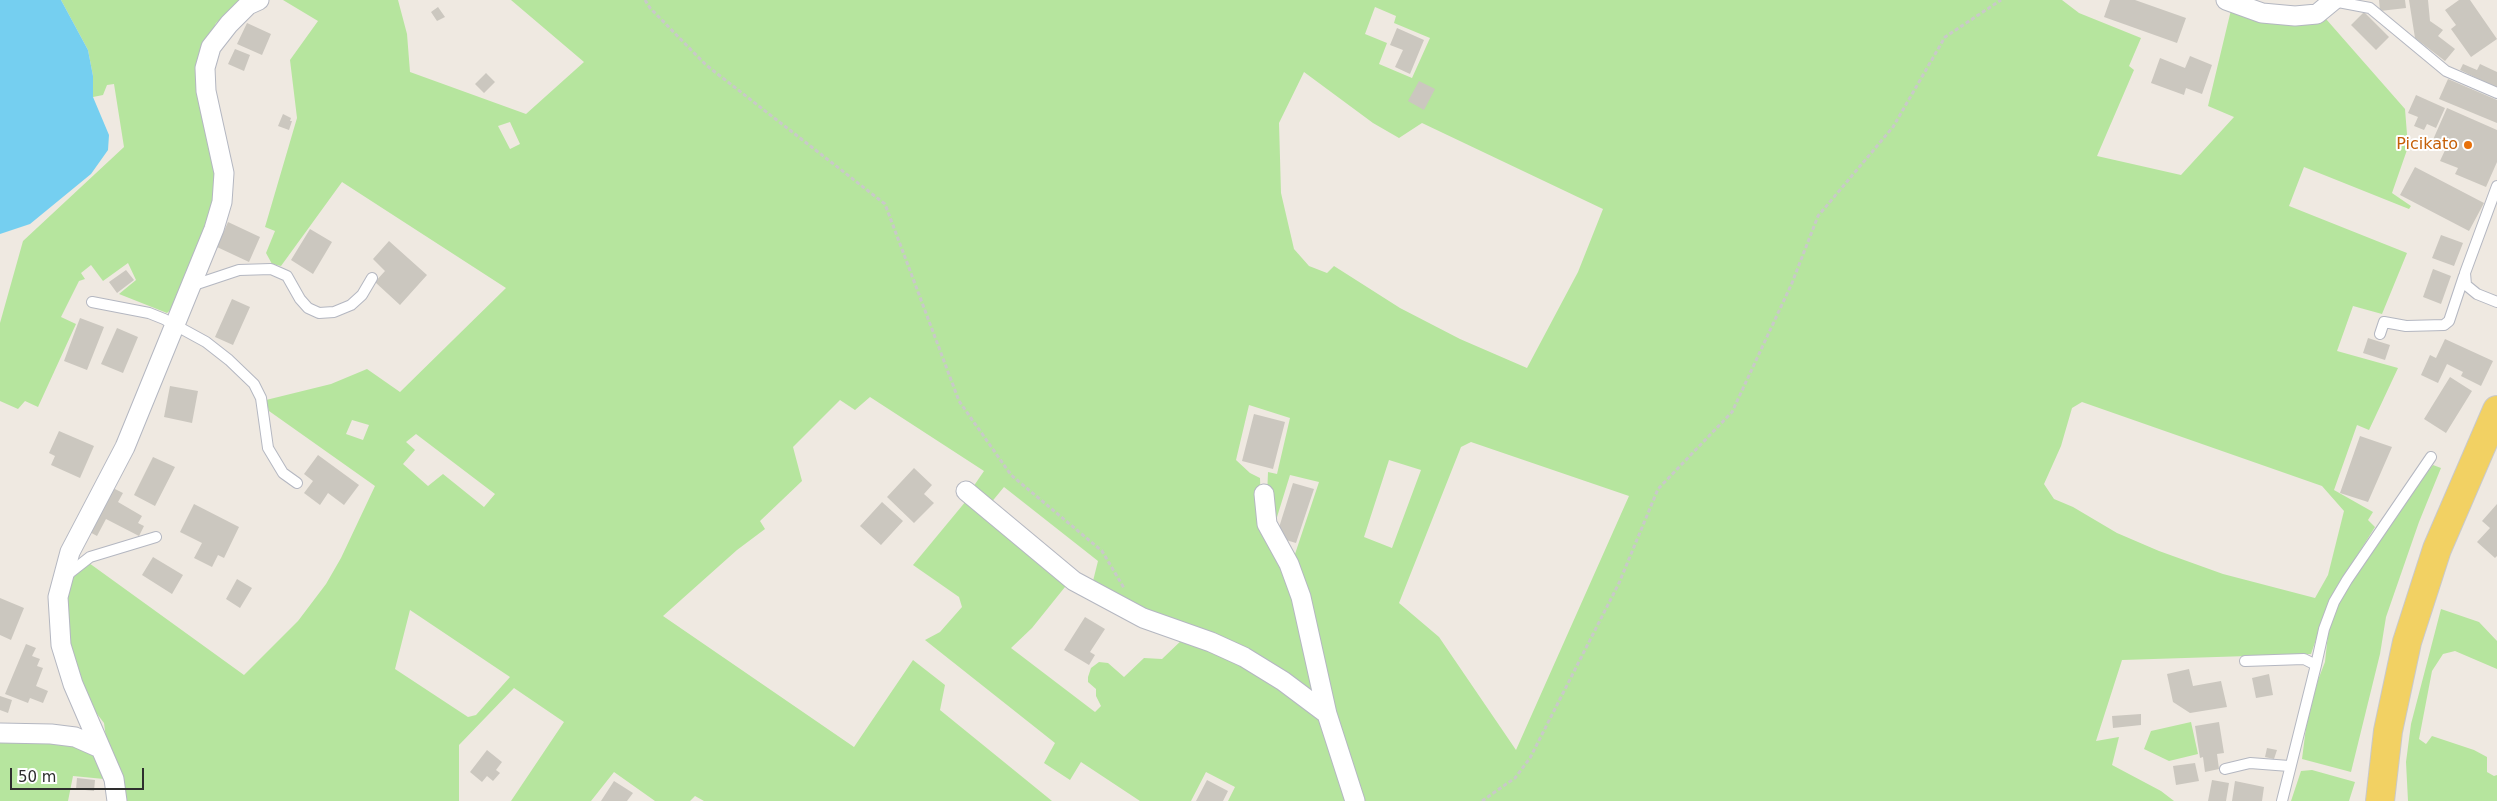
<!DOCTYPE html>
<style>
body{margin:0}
#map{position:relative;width:2497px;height:801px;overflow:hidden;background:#efe9e1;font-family:"DejaVu Sans",sans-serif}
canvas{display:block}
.scale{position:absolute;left:10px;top:768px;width:134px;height:22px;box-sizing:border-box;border:2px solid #2e2e2e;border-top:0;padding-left:6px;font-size:15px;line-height:18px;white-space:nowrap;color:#2e2e2e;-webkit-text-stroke:4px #fff;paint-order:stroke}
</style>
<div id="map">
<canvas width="2497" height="801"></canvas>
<div class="scale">50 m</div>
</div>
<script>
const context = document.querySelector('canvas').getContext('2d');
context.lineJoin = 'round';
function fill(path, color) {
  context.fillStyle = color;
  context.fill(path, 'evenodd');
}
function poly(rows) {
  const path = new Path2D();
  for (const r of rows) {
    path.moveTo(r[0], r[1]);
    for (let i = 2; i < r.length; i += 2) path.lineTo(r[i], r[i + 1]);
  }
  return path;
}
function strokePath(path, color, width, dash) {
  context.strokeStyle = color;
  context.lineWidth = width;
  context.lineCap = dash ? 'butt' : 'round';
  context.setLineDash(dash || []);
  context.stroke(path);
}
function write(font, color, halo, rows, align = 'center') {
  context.font = font + ' "DejaVu Sans",sans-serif';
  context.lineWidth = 4;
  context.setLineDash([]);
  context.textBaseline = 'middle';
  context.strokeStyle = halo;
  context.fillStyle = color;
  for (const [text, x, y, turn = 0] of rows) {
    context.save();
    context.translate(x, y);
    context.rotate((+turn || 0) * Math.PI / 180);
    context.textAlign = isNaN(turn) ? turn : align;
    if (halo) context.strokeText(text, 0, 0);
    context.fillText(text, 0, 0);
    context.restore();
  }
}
fill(poly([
 [61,0,245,0,216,23,206,46,217,160,211,218,176,305,167,313,119,294,136,280,128,263,103,281,91,265,81,273,85,279,79,281,61,317,76,324,38,407,25,401,18,409,0,401,0,323,23,241,124,147,114,84,107,85,103,95,93,97,93,76,88,50],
 [283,0,398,0,407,34,410,72,526,114,584,62,511,0,2062,0,2079,13,2141,38,2129,66,2134,70,2097,156,2181,175,2234,117,2208,106,2231,10,2313,22,2326,19,2405,109,2408,147,2392,193,2411,206,2409,209,2304,167,2289,206,2407,253,2382,314,2353,306,2337,351,2398,368,2369,430,2357,425,2334,490,2373,512,2368,520,2375,527,2330,599,2311,654,2122,660,2096,741,2119,737,2112,765,2161,791,2174,801,1359,801,1293,560,1319,482,1290,475,1273,530,1267,497,1268,472,1277,474,1290,418,1249,405,1236,460,1250,473,1260,478,1261,506,1285,566,1316,688,1307,692,1092,585,1098,561,1004,487,990,504,971,490,984,471,870,397,855,410,840,400,793,447,802,481,760,521,765,529,737,550,663,616,854,747,913,660,945,685,940,710,1052,801,704,801,695,796,690,801,655,801,614,772,591,801,511,801,564,722,514,688,459,745,459,801,123,801,107,746,104,723,81,693,72,672,66,587,78,572,89,563,244,675,298,621,326,584,341,558,375,486,269,411,266,400,331,384,367,369,400,392,506,288,342,182,281,266,272,264,266,253,275,231,265,227,297,118,290,60,318,21],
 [1375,7,1396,16,1394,23,1430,38,1412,78,1379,64,1387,43,1365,34],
 [1304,72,1373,123,1399,138,1422,123,1603,209,1578,272,1527,368,1460,339,1400,308,1334,266,1327,273,1309,266,1294,249,1281,193,1279,123],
 [510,122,520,144,510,149,498,126],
 [2082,402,2322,486,2344,511,2328,575,2315,598,2223,574,2159,551,2117,533,2073,507,2054,499,2044,484,2061,446,2072,408],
 [352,420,369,425,363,440,346,434],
 [416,434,495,494,484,507,443,474,428,486,403,464,415,450,406,442],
 [1471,442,1629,496,1516,750,1439,637,1399,603,1461,447],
 [1389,460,1421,470,1392,548,1364,537],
 [410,610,510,677,476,715,468,717,395,669],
 [2433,465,2441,468,2419,522,2386,617,2380,654,2351,772,2302,759,2307,720,2318,680,2325,662,2328,634,2338,602,2413,490],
 [966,501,1069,582,1032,628,1011,648,1095,712,1101,706,1096,696,1096,689,1088,682,1088,677,1091,668,1099,662,1108,663,1124,677,1144,658,1162,659,1185,637,1241,662,1318,716,1329,733,1351,801,1228,801,1235,787,1206,772,1191,801,1140,801,1081,762,1070,780,1044,763,1055,743,925,640,940,632,962,607,959,597,913,565],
 [2441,609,2479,622,2497,641,2497,669,2455,651,2443,654,2432,671,2419,739,2426,744,2432,736,2474,750,2487,757,2487,772,2494,776,2497,775,2497,801,2408,801,2406,762,2411,724],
 [2191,722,2198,754,2169,761,2144,749,2151,731],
 [51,739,87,751,99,761,104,779,73,776,68,801,0,801,0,740],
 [2312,770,2355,782,2349,801,2291,801,2301,771]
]), '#b6e59e');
fill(poly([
 [0,0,61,0,88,50,93,76,93,97,109,135,108,150,91,174,30,224,0,234]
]), '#75cff0');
fill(poly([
 [2110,0,2135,0,2186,18,2177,43,2104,17],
 [2379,0,2405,0,2406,8,2380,11],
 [2409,0,2428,0,2430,21,2443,30,2438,36,2455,49,2445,61,2415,38],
 [2459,0,2470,0,2497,39,2471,57,2451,29,2456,25,2445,10],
 [438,7,445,17,437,21,431,12],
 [2364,12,2389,37,2376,50,2351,25],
 [247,23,271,34,262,55,237,44],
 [1397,28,1424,40,1410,74,1395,67,1403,50,1390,45],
 [235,49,250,55,244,71,228,64],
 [2190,56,2212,65,2202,94,2186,88,2184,95,2151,83,2160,58,2185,68],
 [2463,64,2477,70,2480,64,2497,72,2497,88,2460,70],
 [486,73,495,82,484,93,475,84],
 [2448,79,2497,100,2497,123,2439,99],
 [1419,81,1435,89,1424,110,1408,101],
 [2416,95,2445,108,2436,128,2427,124,2424,130,2414,126,2418,117,2408,113],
 [2447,108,2497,130,2497,162,2486,187,2455,174,2458,168,2440,161,2446,148,2432,142],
 [283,114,291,118,290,121,292,121,289,130,278,126],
 [2415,167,2484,203,2469,231,2400,195],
 [228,222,260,237,249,262,217,247],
 [310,229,332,242,313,274,291,260],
 [2441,235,2463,243,2454,266,2432,258],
 [389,241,427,275,400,305,375,282,385,271,373,259],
 [2433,269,2451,276,2441,304,2423,297],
 [126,270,134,280,117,293,109,282],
 [232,299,250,307,233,345,215,337],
 [80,318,104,327,87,370,64,361],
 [117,328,138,337,123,373,101,364],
 [2368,338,2390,345,2385,360,2363,353],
 [2445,339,2493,361,2481,386,2461,376,2463,372,2447,364,2438,383,2421,375,2430,355,2436,358],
 [2450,377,2472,391,2446,433,2424,419],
 [170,386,198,391,192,423,164,417],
 [1254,414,1285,422,1273,469,1242,461],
 [59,431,94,446,80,478,51,465,55,456,49,453],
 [2360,436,2392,447,2368,502,2340,493],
 [318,455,359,485,344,505,328,493,320,505,304,493,313,481,304,474],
 [153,457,175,467,155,506,134,495],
 [914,468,932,485,924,494,934,503,914,523,887,497],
 [1293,483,1314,489,1296,543,1276,537],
 [109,486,123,493,118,502,142,516,138,523,144,526,139,536,106,519,97,536,86,530],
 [882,502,903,521,881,545,860,526],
 [194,504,239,527,224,558,218,555,212,567,194,558,202,543,180,532],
 [2497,504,2497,556,2495,558,2477,542,2490,528,2482,521],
 [153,557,183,575,172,594,142,575],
 [237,579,252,588,240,608,226,599],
 [0,598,24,608,11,640,0,635],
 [1085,617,1105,629,1090,652,1095,655,1089,665,1064,650],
 [26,644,36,648,32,656,40,659,37,666,43,668,36,686,48,691,43,703,30,698,28,703,5,694],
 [2189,669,2193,686,2221,681,2227,707,2190,713,2173,702,2167,674],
 [2269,674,2273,695,2256,698,2252,678],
 [0,696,12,700,8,713,0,710],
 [2141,714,2141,725,2113,728,2112,716],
 [2219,722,2224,753,2217,754,2219,769,2205,772,2203,757,2200,758,2195,726],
 [2267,748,2277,750,2274,759,2265,757],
 [487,750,502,762,496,770,500,773,493,781,487,776,482,782,470,772],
 [2195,763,2199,781,2176,785,2173,766],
 [77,778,95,780,94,791,76,789],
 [1207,780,1228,791,1223,801,1196,801],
 [2212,780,2229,783,2226,801,2208,801],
 [614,781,633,793,627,801,601,801],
 [2235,781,2264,787,2262,801,2232,801]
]), '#cbc7bf');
const lane = poly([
 [2333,1,2370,8,2446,71,2497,93],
 [2497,186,2465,273,2466,285,2477,294,2497,302],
 [191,286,239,270,271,269,287,276,300,299,308,308,319,313,334,312,351,305,362,295,372,278],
 [92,302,149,313,164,319,206,342,229,360,254,384,261,398,268,448,283,473,297,483],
 [2380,334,2384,322,2406,326,2444,325,2449,321,2464,276],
 [67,575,90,557,156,537],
 [2245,661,2304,659,2316,665,2282,801],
 [2316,665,2324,629,2334,602,2347,580,2431,457],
 [2225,769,2250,763,2289,766]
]);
const street = poly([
 [2226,0,2262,13,2295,16,2317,14,2334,0],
 [966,491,1074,581,1143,618,1211,642,1244,657,1283,681,1327,714],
 [1264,494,1267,524,1289,564,1301,597,1327,714,1355,801],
 [0,733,51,734,75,737,100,748],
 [117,801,114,779,73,684,61,645,58,597,70,552,125,447,214,229,222,202,224,173,206,91,205,68,211,47,229,24,248,5,259,0]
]);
const primary = poly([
 [2380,801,2388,731,2407,642,2437,549,2497,410]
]);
strokePath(lane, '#b4b7c1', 12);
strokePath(street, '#b4b7c1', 21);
strokePath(primary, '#c9c9c9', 30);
strokePath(poly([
 [645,0,650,8,706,65,885,204,959,401,1011,475,1102,551,1124,588],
 [1482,801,1515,778,1530,758,1619,583,1658,489,1732,412,1792,283,1818,216,1893,127,1945,37,2001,0]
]), '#c9c9c9', 3, [4, 2.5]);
strokePath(lane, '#fff', 10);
strokePath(street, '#fff', 19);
strokePath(primary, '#f2d163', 28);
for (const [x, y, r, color] of [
 [2468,145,5,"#e8710a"]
]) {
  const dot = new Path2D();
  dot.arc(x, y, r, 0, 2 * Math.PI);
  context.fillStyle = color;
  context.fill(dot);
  strokePath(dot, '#fff', 2);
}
write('16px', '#c56008', '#fff', [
 ["Picikato",2458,145]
], 'right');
</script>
